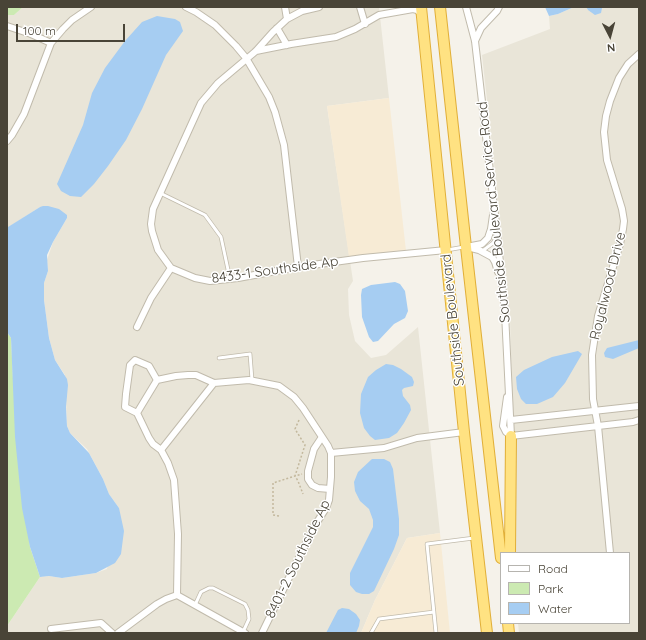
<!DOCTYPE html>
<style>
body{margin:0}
#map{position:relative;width:646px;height:640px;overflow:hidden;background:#f5f2ea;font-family:Quicksand,sans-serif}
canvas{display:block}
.frame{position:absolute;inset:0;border:8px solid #494437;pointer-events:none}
.legend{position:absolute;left:500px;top:552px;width:130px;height:72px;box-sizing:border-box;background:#fff;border:1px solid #b6b4af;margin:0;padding:5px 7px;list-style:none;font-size:12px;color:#494437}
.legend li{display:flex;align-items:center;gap:8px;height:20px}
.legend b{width:20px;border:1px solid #b6b4af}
.north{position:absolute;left:590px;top:16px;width:40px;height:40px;-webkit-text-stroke:3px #fff;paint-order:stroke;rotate:174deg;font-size:11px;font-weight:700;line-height:16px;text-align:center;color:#494437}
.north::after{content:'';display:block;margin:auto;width:14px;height:18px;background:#494437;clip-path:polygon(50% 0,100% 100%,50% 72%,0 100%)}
.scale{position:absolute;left:16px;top:24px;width:109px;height:18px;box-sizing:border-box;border:2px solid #494437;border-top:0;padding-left:5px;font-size:12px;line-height:14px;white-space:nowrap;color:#494437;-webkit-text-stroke:3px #fff;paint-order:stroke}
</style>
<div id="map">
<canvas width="646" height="640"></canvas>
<div class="frame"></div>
<ul class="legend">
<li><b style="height:5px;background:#fff"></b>Road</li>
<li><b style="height:11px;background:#cceab2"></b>Park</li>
<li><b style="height:11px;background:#a6cdf2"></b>Water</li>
</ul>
<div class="north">N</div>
<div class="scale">100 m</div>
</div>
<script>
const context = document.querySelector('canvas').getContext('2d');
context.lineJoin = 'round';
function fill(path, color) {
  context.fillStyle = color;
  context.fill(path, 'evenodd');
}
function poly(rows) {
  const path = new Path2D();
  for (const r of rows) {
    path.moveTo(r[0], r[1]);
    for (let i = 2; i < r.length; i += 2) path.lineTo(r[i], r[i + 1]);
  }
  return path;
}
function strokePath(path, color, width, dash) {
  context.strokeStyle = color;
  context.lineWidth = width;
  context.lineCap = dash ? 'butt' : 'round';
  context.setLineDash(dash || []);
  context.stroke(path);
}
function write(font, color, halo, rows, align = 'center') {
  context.font = font + ' Quicksand,sans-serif';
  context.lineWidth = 3;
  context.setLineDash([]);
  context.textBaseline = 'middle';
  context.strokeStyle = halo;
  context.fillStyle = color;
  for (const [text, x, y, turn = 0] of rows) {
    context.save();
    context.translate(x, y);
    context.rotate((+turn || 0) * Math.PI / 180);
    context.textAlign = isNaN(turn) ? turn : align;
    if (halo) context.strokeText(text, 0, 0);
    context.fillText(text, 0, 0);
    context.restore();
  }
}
fill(poly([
 [23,7,379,7,389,98,327,106,353,281,348,289,349,315,355,341,371,358,386,355,418,327,440,533,407,538,375,600,361,633,7,633,7,626,40,577,49,576,62,578,96,573,107,569,119,508,109,494,103,479,87,449,70,433,67,426,65,375,55,360,49,338,44,300,44,283,48,271,47,260,53,242,67,218,67,215,40,207,9,227,7,230,7,15,14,15],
 [574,7,586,7,588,10,602,8,600,7,639,7,639,633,519,633,518,623,629,623,629,553,516,553,510,318,502,235,482,55,550,29,549,16,558,14]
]), '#e9e5d8');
fill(poly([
 [389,98,406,251,349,257,327,106],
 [440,533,450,633,361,633,375,600,407,538]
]), '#f7ebd5');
fill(poly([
 [7,7,23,7,14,15,7,15],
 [7,332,11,338,13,378,30,547,40,577,7,626]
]), '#cceab2');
fill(poly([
 [545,7,574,7,558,14,549,16],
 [586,7,600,7,602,8,601,13,595,15,588,10],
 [157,16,175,19,180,22,183,31,166,55,142,109,126,140,108,166,94,184,81,197,70,196,61,191,57,184,83,125,92,93,105,68,125,41,142,22],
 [43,206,48,206,59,209,67,215,67,218,53,242,47,255,48,271,44,283,44,300,49,338,55,360,67,379,68,385,66,407,67,426,70,433,89,453,103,479,109,494,119,508,124,531,121,554,115,563,96,573,62,578,49,576,40,577,30,547,22,508,15,437,11,338,7,332,7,230,8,227,40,207],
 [395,282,400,284,405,291,408,311,405,318,394,324,378,341,373,342,369,337,362,317,361,295,362,289,371,285],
 [639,340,639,348,613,359,605,357,604,353,607,348],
 [578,351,582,354,565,383,553,397,537,404,526,404,521,399,517,389,516,377,524,370,552,357],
 [386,364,393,365,401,369,412,377,414,382,413,386,404,388,402,390,403,396,410,405,411,410,404,423,397,433,389,438,375,440,370,436,364,428,360,413,361,394,368,377,376,370],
 [372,459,384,459,390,462,393,469,399,519,399,535,394,549,374,591,369,594,362,594,356,592,350,585,350,573,373,527,373,520,369,509,360,501,355,491,354,482,358,472],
 [342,608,349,609,356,614,360,620,359,626,356,633,326,633,338,610]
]), '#a6cdf2');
const service = poly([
 [160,193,205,215,221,237,230,279],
 [447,250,464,247],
 [481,252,493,243,496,238],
 [219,358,250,354,252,380],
 [195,605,201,592,209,588,213,588,245,604,248,610,249,619,243,632],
 [371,633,379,619,434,612],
 [436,633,427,544,474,538]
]);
const minor = poly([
 [186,7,196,12,215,25,236,46,246,58,269,97,275,112,284,145,298,267],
 [285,7,287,19],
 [319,7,302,11,287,19,273,32,256,51,218,83,201,103,153,209,151,224,152,231,158,250,171,268,195,278,210,281,238,278,298,267,363,258,446,250],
 [360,7,365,24],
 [466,7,475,41,497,232,505,313,511,436],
 [7,26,31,34,51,43],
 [277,28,287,45],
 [475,41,481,28,497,11,499,7],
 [256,51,291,44,336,37,355,29,379,15,413,9,417,10,421,14],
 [7,141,12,135,24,114,51,43,63,29,72,20,91,7],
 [466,247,482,244,488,238,491,229,493,215],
 [467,247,479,250,492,257,495,262,498,272],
 [137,327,151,298,171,268],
 [157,380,176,376,188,375,196,375,214,383,249,380,279,386,294,397,303,408,328,446,331,453,331,477,329,500,326,508,314,527,301,553,262,633],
 [157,380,149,366,135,360,130,365,126,394,125,407,137,413,149,438,153,444,161,450,168,463,174,480,178,534,177,595],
 [507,397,503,426,506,432,511,436],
 [137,413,157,380],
 [511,420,639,406],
 [511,436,633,422,639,420],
 [322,437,314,449,308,471,308,479,312,485,318,488,330,489],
 [161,450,214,383],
 [331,453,384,448,417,438,464,432],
 [610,553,598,426,593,399,592,355,598,316,620,244,623,229,624,221,622,209,607,160,604,132,606,116,610,101,619,78,628,64,639,54],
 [177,595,245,633],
 [51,629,101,623,112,633],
 [118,633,157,604,166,599,177,595]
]);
const trunk = poly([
 [421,7,464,432,487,633],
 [440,7,466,247,501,558],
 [510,553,511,436],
 [508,623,509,633]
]);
strokePath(service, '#c1bbac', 4.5);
strokePath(minor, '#c1bbac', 8);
strokePath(trunk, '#e1af38', 12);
strokePath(poly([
 [299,420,295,429,305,445,295,476,302,474],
 [279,516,273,515,273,483,295,476,298,481,303,494]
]), '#c3b89d', 1.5, [2, 2]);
strokePath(service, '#fff', 3);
strokePath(minor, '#fff', 6);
strokePath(trunk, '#ffe282', 10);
write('14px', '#494437', '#fff', [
 ["Southside Boulevard Service Road",494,212,-96],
 ["8433-1 Southside Ap",275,270,-8],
 ["Royalwood Drive",608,286,-76],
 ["Southside Boulevard",453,320,-96],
 ["8401-2 Southside Ap",298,559,-64]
]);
</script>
